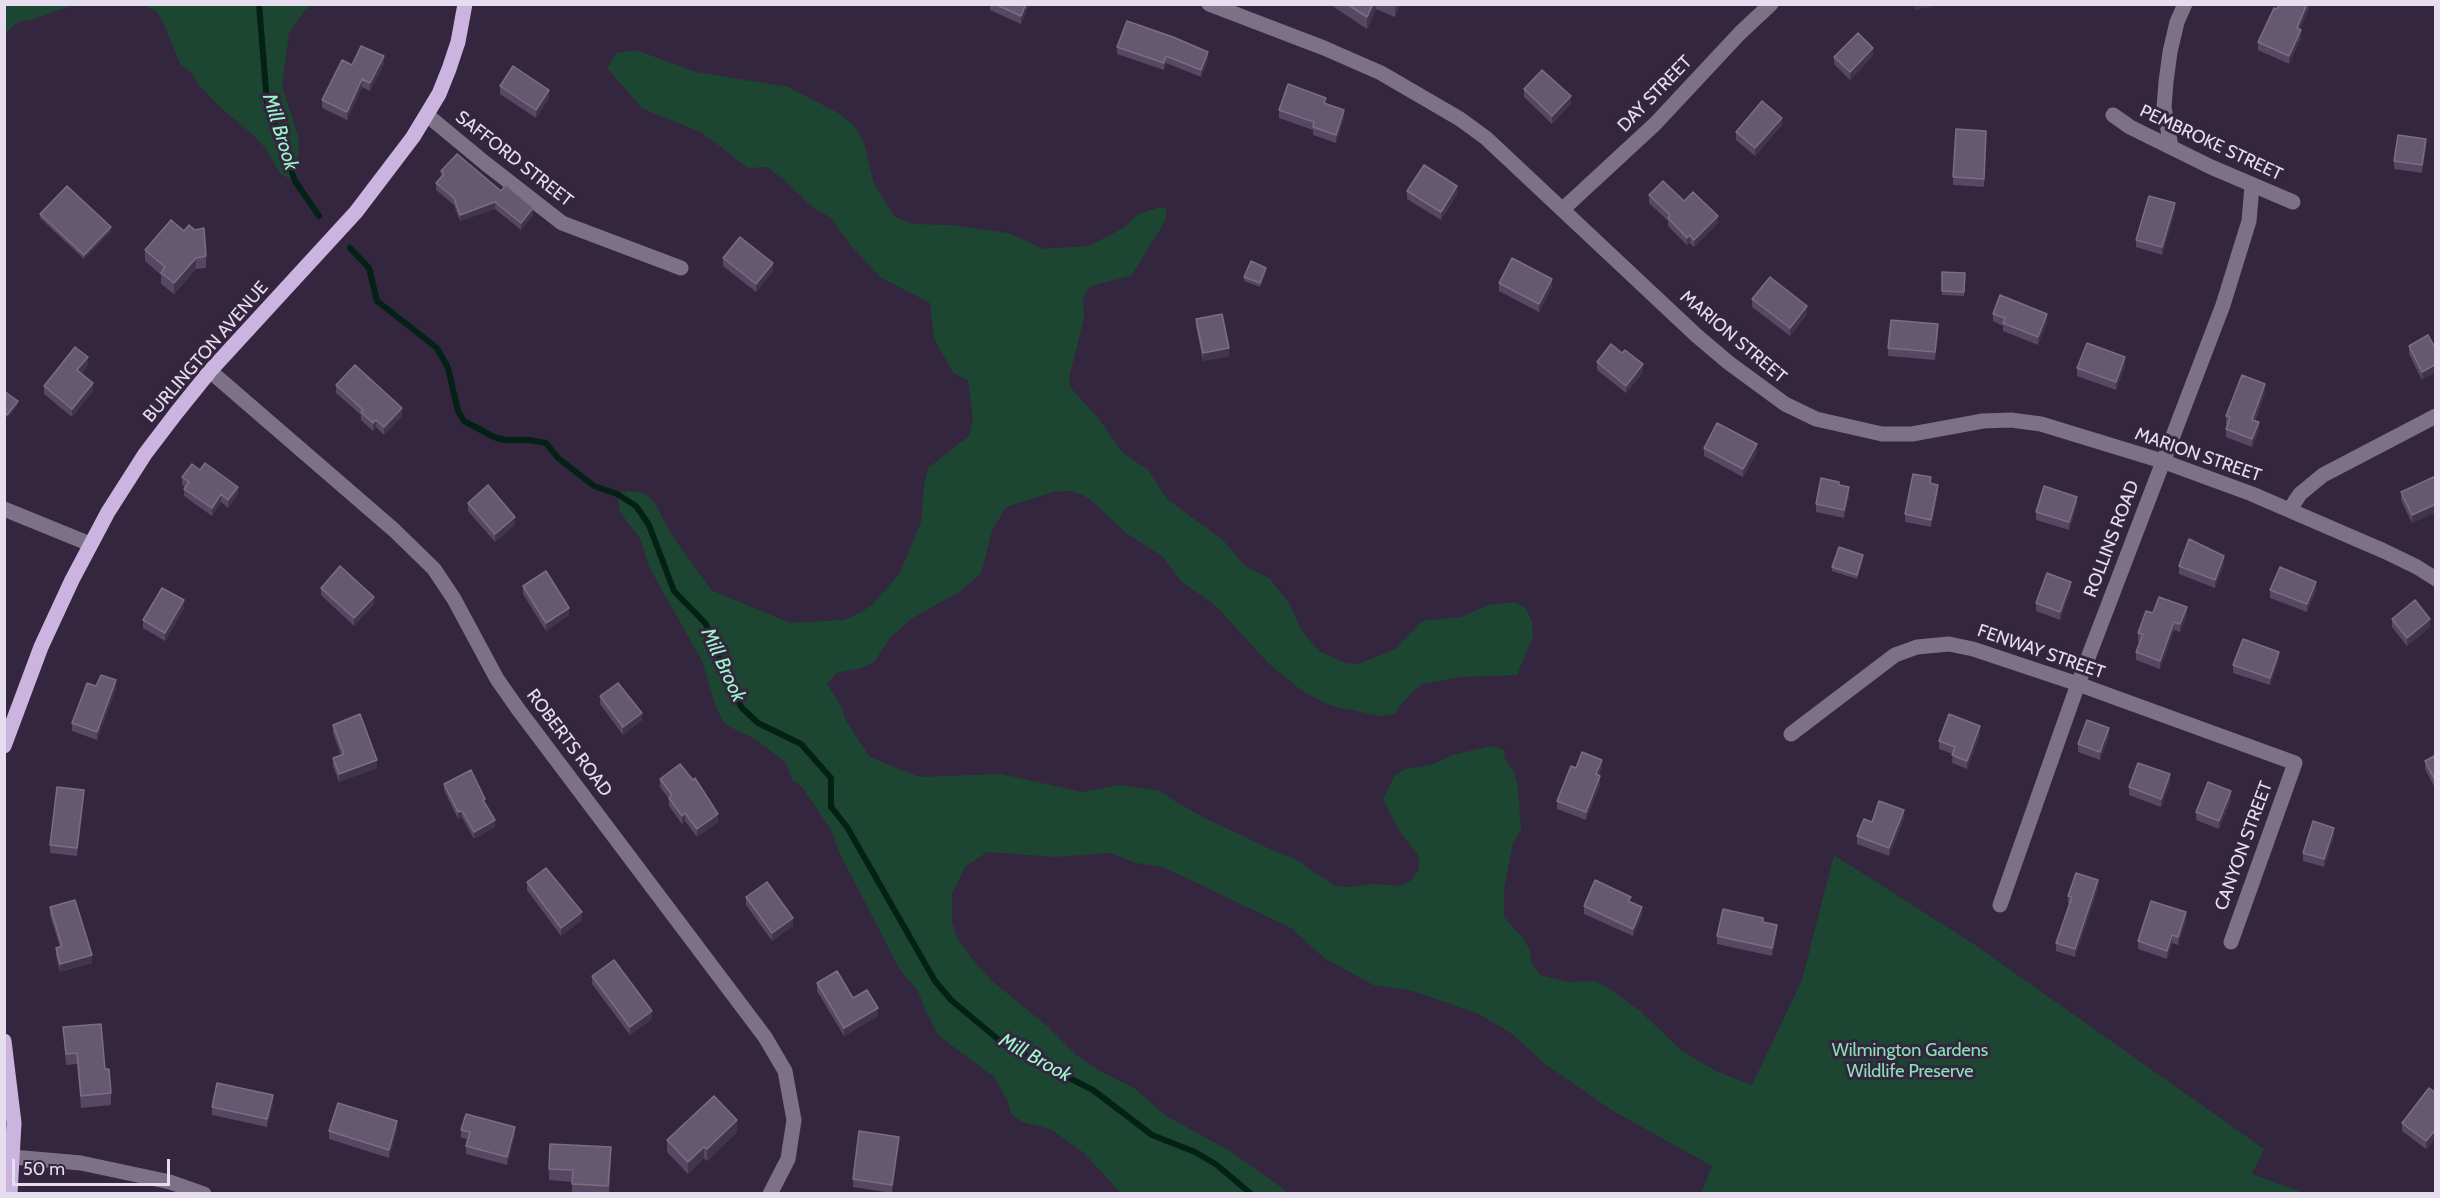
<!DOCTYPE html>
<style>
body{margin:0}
#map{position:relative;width:2440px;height:1198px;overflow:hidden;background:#33263e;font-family:Cabin,sans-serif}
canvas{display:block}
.frame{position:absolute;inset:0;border:6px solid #e6deee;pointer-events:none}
.scale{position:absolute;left:12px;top:1159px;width:158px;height:27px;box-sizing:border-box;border:3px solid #e6deee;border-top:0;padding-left:8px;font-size:18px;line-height:21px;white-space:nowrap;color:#e6deee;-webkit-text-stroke:4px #33263e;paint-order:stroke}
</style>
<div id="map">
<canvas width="2440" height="1198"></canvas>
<div class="frame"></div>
<div class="scale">50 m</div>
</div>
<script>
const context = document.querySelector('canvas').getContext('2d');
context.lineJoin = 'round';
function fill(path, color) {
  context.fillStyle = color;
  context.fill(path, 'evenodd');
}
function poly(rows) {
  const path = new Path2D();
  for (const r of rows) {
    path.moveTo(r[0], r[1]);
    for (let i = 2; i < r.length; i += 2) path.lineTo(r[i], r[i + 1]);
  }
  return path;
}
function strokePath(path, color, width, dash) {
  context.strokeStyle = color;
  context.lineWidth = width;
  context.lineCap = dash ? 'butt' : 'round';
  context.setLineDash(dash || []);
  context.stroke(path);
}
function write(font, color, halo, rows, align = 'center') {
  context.font = font + ' Cabin,sans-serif';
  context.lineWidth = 6;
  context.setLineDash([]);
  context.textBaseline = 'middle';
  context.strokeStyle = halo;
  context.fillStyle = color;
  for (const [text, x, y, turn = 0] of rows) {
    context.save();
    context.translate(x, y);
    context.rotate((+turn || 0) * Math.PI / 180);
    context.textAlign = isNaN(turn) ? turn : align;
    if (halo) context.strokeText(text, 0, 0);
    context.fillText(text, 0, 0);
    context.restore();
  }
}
fill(poly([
 [5,4,72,4,73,5,31,20,18,22,5,33],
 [144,5,313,5,305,10,289,33,282,86,299,139,298,169,295,181,280,174,266,149,252,134,219,106,198,84,191,73,180,64,164,24,157,12],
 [636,50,696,72,788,87,840,114,855,127,864,143,874,184,895,217,912,224,950,225,1008,233,1044,249,1054,248,1089,246,1125,227,1138,214,1157,208,1166,208,1166,220,1131,276,1098,284,1089,288,1083,297,1084,319,1069,377,1070,387,1098,418,1123,453,1148,470,1167,499,1224,541,1244,565,1270,579,1289,603,1302,631,1319,651,1345,663,1358,664,1394,650,1422,621,1461,617,1488,605,1515,602,1526,608,1532,622,1533,637,1517,675,1461,677,1422,684,1412,692,1394,714,1380,716,1337,707,1324,703,1301,690,1269,664,1215,605,1182,582,1162,556,1126,533,1092,501,1081,494,1068,491,1053,492,1006,507,992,531,981,574,959,592,911,619,890,638,874,662,862,668,836,673,827,684,842,708,846,721,870,757,919,777,1001,774,1082,792,1120,785,1161,791,1173,800,1201,816,1270,849,1295,859,1335,886,1349,887,1374,884,1400,886,1412,880,1419,869,1419,856,1402,835,1383,800,1394,776,1405,769,1431,765,1452,755,1491,746,1504,750,1505,759,1514,772,1518,788,1521,830,1513,843,1504,890,1504,917,1522,937,1530,950,1532,964,1540,975,1568,982,1595,981,1607,987,1640,1011,1682,1051,1716,1071,1752,1085,1802,980,1834,855,1975,945,2264,1149,2252,1174,2304,1193,1701,1193,1712,1166,1613,1111,1545,1064,1512,1034,1479,1014,1413,991,1373,985,1324,958,1291,928,1163,867,1136,863,1110,853,1055,857,987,852,965,867,952,894,952,921,956,936,974,961,992,981,1046,1025,1076,1055,1100,1071,1134,1088,1166,1116,1230,1151,1289,1193,1121,1193,1084,1153,1050,1129,1022,1122,1011,1113,1007,1100,994,1077,939,1036,927,1014,918,991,900,970,840,854,831,830,802,787,792,780,786,763,757,740,730,727,723,721,715,704,702,661,649,567,641,540,620,512,617,494,628,491,636,492,645,494,653,500,671,534,711,590,790,623,843,620,860,613,874,603,900,573,921,522,924,486,928,468,969,436,973,418,968,381,953,372,934,339,930,303,880,277,853,248,831,218,812,207,783,179,767,167,748,168,701,132,643,109,607,68,616,53]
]), '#1c4632');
strokePath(poly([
 [259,4,267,103,295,181,319,216],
 [350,248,369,268,377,301,437,348,448,368,458,411,464,421,494,437,505,440,529,440,546,443,558,458,594,486,617,494,636,506,649,525,674,591,706,624,731,689,742,708,758,723,801,744,831,778,831,807,847,827,935,981,951,1000,1006,1046,1093,1090,1152,1135,1195,1152,1217,1165,1251,1194]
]), '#032215', 6);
strokePath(poly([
 [1209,4,1324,48,1381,73,1460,119,1486,138,1697,336,1729,363,1785,404,1816,419,1882,434,1912,434,1983,421,2011,420,2041,424,2162,461,2252,494,2384,551,2417,567,2436,579],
 [427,115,485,163,562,223,681,268],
 [2113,115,2130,127,2211,167,2293,202],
 [2171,147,2164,107,2166,82,2170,52,2177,22,2185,4],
 [1563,209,1655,124,1740,33,1771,4],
 [210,371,394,530,434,569,454,599,497,679,518,709,765,1037,785,1071,794,1120,788,1159,770,1194],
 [4,509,90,544],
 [2290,509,2300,494,2323,475,2436,416],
 [1791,734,1895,655,1917,647,1949,644,1973,649,2078,684,2295,763,2231,942],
 [2000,905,2078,684,2223,305,2249,221,2252,186],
 [13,1157,81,1163,170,1182,204,1194]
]), '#7c7186', 15);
strokePath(poly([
 [4,746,41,647,72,580,108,512,145,454,177,412,210,371,356,212,413,137,439,94,449,69,458,42,465,4],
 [4,1041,14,1123,10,1194]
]), '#ccb4e0', 15);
fill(poly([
 [1029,4,1021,24,990,10,990,5],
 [1331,4,1400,4,1395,17,1376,9,1367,29,1331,5],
 [2309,4,2309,9,2300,29,2301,38,2289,64,2258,50,2258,42,2277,9],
 [1117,47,1208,59,1201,77,1166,63,1164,70,1117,54],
 [1873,56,1850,80,1834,64,1834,57],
 [384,64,370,91,362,87,347,120,322,108,322,100,352,65],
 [500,86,549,98,536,118,500,94],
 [1524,89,1571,104,1552,124,1524,97],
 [1326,103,1344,118,1336,143,1313,135,1313,130,1279,118,1279,110],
 [1782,125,1755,156,1736,140,1736,132],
 [1986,139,1984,187,1953,185,1953,177],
 [2426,147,2422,173,2394,169,2394,161],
 [441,171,501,191,533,215,521,230,495,209,460,221,454,205,436,190,436,183,441,177],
 [1407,191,1457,194,1441,220,1407,199],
 [1649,195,1684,201,1718,223,1694,247,1690,243,1687,245,1668,226,1668,221,1649,203],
 [2175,211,2162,255,2136,247,2136,240],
 [40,214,111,231,84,259,40,218],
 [145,250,206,256,206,268,196,269,174,294,161,284,161,275,145,261],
 [723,258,773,271,756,292,723,266],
 [1266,272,1260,287,1244,281,1244,277],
 [1942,272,1965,273,1964,296,1942,295],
 [1499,283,1552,287,1539,312,1499,291],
 [1752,299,1807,314,1790,336,1752,307],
 [1993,314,2047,322,2038,345,2003,331,2003,326,1993,321],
 [1196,319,1229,356,1203,361,1196,327],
 [1938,332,1935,360,1888,356,1888,348],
 [2428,335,2422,380,2409,354,2409,346],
 [1622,353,1643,372,1626,393,1597,370,1597,362],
 [88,365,81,374,93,391,72,417,44,394,44,386],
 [2125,365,2116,390,2077,376,2077,368],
 [336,385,402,416,384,435,376,427,373,431,361,420,361,415,336,393],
 [2265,392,2255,421,2259,430,2252,447,2226,437,2226,429,2228,424,2226,424,2226,416],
 [1704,448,1757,452,1743,477,1704,456],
 [200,470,238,494,228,508,221,502,212,516,184,496,184,489,185,487,182,485,182,477],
 [2436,476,2436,512,2412,523,2401,500,2401,492],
 [1931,484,1938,493,1931,527,1905,522,1905,514],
 [1839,485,1849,495,1844,518,1816,512,1816,504],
 [468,503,515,525,495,542,468,511],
 [2077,505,2069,530,2036,520,2036,512],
 [1863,559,1857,579,1832,571,1832,567],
 [2224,564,2215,588,2179,574,2179,566],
 [523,586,569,615,546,631,523,594],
 [321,588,374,604,354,626,321,595],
 [2071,589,2060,620,2036,611,2036,603],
 [2270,590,2316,590,2307,612,2270,598],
 [184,608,165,641,143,628,143,620],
 [2153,613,2187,615,2180,632,2174,630,2160,669,2136,660,2136,652,2140,641,2138,641,2138,633],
 [2392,619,2430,627,2407,646,2392,627],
 [2279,659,2270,685,2233,673,2233,665],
 [96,686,116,688,97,740,72,731,72,723],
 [600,696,642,720,623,735,600,704],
 [333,725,377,768,339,782,333,766,333,758,341,755,333,733],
 [1980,734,1967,769,1952,763,1953,754,1939,749,1939,741],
 [2109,736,2100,760,2078,752,2078,744],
 [2436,755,2436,790,2425,769,2425,761],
 [1576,768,1602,768,1599,775,1600,784,1586,820,1557,809,1557,801],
 [660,779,718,822,697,837,685,821,682,824,669,806,669,799,660,787],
 [2170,782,2161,807,2129,795,2129,787],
 [444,784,485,804,495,827,474,839,462,817,458,819,444,790],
 [84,798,77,856,50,853,50,845],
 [2231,799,2219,829,2196,820,2196,812],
 [1904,818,1889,856,1857,844,1857,836,1872,822],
 [2334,836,2324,867,2303,861,2303,853],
 [527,882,582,920,561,936,527,890],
 [2098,888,2075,957,2056,951,2056,943,2069,904,2068,903,2068,896],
 [746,897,793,926,772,941,746,905],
 [1631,902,1642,915,1633,936,1584,914,1584,906],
 [50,907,92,963,60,972,56,956,56,948,60,947,50,915],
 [2186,920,2178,945,2172,943,2167,959,2138,949,2138,941],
 [1763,922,1777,933,1772,956,1717,944,1717,936],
 [592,976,652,1019,630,1035,592,984],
 [817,983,853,998,878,1016,844,1036,817,991],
 [63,1027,105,1069,111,1093,111,1105,81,1108,77,1064,66,1065],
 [2436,1093,2436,1137,2426,1149,2402,1131,2402,1123],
 [273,1103,267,1127,212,1115,212,1107],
 [397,1129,389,1158,329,1139,329,1131],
 [461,1130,515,1135,507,1165,466,1154,466,1146,468,1139,461,1138],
 [737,1132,707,1161,704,1158,688,1174,667,1152,667,1140],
 [899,1145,892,1193,853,1187,853,1179],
 [611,1159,609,1194,572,1194,572,1182,549,1180,549,1169]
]), '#564862');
fill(poly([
 [1026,4,1029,4,1021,24,1021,16],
 [1373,4,1376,4,1376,9,1367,29,1367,17],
 [1395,4,1400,4,1395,17],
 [1915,4,1940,4,1940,5,1915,10],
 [2307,4,2309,4,2309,9,2297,36,2297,28],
 [2301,30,2301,38,2289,64,2289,56],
 [1873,48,1873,56,1850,80,1850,72],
 [1208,52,1208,59,1201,77,1201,70],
 [384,56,384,64,370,91,370,83],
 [1166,56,1166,63,1164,70,1164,63],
 [362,79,362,87,347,120,347,112],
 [549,90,549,98,536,118,536,110],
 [1571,96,1571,104,1552,124,1552,116],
 [1344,110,1344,118,1336,143,1336,135],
 [1782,118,1782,125,1755,156,1755,148],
 [2426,139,2426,147,2422,173,2422,165],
 [1457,186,1457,194,1441,220,1441,212],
 [495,202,495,209,460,221,460,215],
 [2175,203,2175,211,2162,255,2162,247],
 [533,208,533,215,521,230,521,223],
 [1718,216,1718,223,1694,247,1694,240],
 [111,227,111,231,84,259,84,255],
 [1690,235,1690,243,1687,245,1687,238],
 [196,258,196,269,174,294,174,283],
 [773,263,773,271,756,292,756,284],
 [1266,268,1266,272,1260,287,1260,283],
 [1552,279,1552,287,1539,312,1539,304],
 [1807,306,1807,314,1790,336,1790,328],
 [2047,314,2047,322,2038,345,2038,337],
 [1229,348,1229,356,1203,361,1203,353],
 [88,357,88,365,77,378,77,370],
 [2125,357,2125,365,2116,390,2116,382],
 [1643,364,1643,372,1626,393,1626,386],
 [2436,364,2436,372,2422,380,2422,372],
 [93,383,93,391,72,417,72,409],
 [2265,384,2265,392,2252,427,2252,420],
 [18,401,18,405,7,419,7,415],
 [402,408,402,416,384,435,384,427],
 [376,420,376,427,373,431,373,423],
 [2259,422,2259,430,2252,447,2252,439],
 [1757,444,1757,452,1743,477,1743,469],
 [1938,485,1938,493,1931,527,1931,520],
 [238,487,238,494,228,508,228,500],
 [1849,487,1849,495,1844,518,1844,510],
 [221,494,221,502,212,516,212,508],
 [2077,497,2077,505,2069,530,2069,522],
 [2436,504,2436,512,2412,523,2412,515],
 [515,517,515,525,495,542,495,534],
 [1863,555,1863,559,1857,579,1857,575],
 [2224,556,2224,564,2215,588,2215,580],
 [2071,582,2071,589,2060,620,2060,612],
 [2316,582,2316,590,2307,612,2307,604],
 [374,597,374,604,354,626,354,618],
 [184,600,184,608,165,641,165,633],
 [2187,607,2187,615,2180,632,2180,624],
 [569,608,569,615,546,631,546,623],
 [2430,619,2430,627,2407,646,2407,638],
 [2174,622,2174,630,2160,669,2160,661],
 [2279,652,2279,659,2270,685,2270,678],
 [116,680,116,688,97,740,97,732],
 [642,713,642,720,623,735,623,727],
 [1980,726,1980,734,1967,769,1967,761],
 [2109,728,2109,736,2100,760,2100,752],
 [377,760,377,768,339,782,339,774],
 [1602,760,1602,768,1596,782,1596,774],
 [2170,774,2170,782,2161,807,2161,799],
 [1600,776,1600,784,1586,820,1586,812],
 [84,790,84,798,77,856,77,848],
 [2231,791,2231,799,2219,829,2219,821],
 [1904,810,1904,818,1889,856,1889,848],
 [462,811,462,817,458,819,458,812],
 [685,813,685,821,682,824,682,816],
 [718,814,718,822,697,837,697,829],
 [495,820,495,827,474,839,474,832],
 [2334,828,2334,836,2324,867,2324,859],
 [2098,880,2098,888,2075,957,2075,949],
 [1642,907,1642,915,1633,936,1633,929],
 [582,912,582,920,561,936,561,928],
 [2186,912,2186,920,2178,945,2178,937],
 [793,918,793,926,772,941,772,933],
 [1777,925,1777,933,1772,956,1772,948],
 [2172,935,2172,943,2167,959,2167,951],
 [92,955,92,963,60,972,60,964],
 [878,1008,878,1016,844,1036,844,1028],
 [652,1011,652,1019,630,1035,630,1027],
 [273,1095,273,1103,267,1127,267,1119],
 [737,1120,737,1132,707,1161,707,1149],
 [397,1121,397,1129,389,1158,389,1150],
 [515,1127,515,1135,507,1165,507,1157],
 [2436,1129,2436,1137,2426,1149,2426,1141],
 [899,1137,899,1145,892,1193,892,1185],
 [704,1147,704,1158,688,1174,688,1162]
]), '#41344d');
const building = poly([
 [995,4,1026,4,1021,16,995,4],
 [1347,4,1373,4,1367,17,1347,4],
 [2279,4,2307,4,2297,28,2301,30,2289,56,2258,42,2274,8,2277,9,2279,4],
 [1127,21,1173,37,1208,52,1201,70,1166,56,1164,63,1117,47,1127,21],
 [1858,33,1873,48,1850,72,1834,57,1858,33],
 [361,46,384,56,370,83,362,79,347,112,322,100,342,60,352,65,361,46],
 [513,66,549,90,536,110,500,86,513,66],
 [1542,70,1571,96,1552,116,1524,89,1542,70],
 [1288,84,1326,98,1324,103,1344,110,1336,135,1313,127,1314,122,1279,110,1288,84],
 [1762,101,1782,118,1755,148,1736,132,1762,101],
 [1956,129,1986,131,1984,179,1953,177,1956,129],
 [2398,135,2426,139,2422,165,2394,161,2398,135],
 [457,154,501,191,506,185,533,208,521,223,495,202,460,215,454,198,436,183,444,174,441,171,457,154],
 [1424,165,1457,186,1441,212,1407,191,1424,165],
 [1663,181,1684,201,1693,192,1718,216,1694,240,1690,235,1687,238,1668,218,1670,215,1649,195,1663,181],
 [67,186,111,227,84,255,40,214,67,186],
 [2149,196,2175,203,2162,247,2136,240,2149,196],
 [171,220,184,231,189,225,195,230,204,228,206,256,196,258,174,283,161,273,165,267,145,250,171,220],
 [740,237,773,263,756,284,723,258,740,237],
 [1512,258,1552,279,1539,304,1499,283,1512,258],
 [1251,261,1266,268,1260,283,1244,277,1251,261],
 [1942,272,1965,273,1964,292,1942,291,1942,272],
 [1770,277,1807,306,1790,328,1752,299,1770,277],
 [2000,295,2047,314,2038,337,2003,323,2005,318,1993,314,2000,295],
 [1222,314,1229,348,1203,353,1196,319,1222,314],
 [1891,320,1938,324,1935,352,1888,348,1891,320],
 [2428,335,2436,349,2436,364,2422,372,2409,346,2428,335],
 [2087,343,2125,357,2116,382,2077,368,2087,343],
 [1611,344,1622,353,1625,350,1643,364,1626,386,1597,362,1611,344],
 [75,347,88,357,77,370,93,383,72,409,44,386,75,347],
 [355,365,402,408,384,427,376,420,373,423,361,412,363,410,336,385,355,365],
 [2242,375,2265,384,2252,420,2259,422,2252,439,2226,429,2230,417,2226,416,2242,375],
 [4,391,18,401,7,415,4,413,4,391],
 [1717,423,1757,444,1743,469,1704,448,1717,423],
 [205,463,238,487,228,500,221,494,212,508,184,489,189,482,182,477,192,464,200,470,205,463],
 [1913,474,1931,477,1930,483,1938,485,1931,520,1905,514,1913,474],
 [2436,476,2436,504,2412,515,2401,492,2436,476],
 [1821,478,1839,482,1839,485,1849,487,1844,510,1816,504,1821,478],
 [488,485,515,517,495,534,468,503,488,485],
 [2044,486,2077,497,2069,522,2036,512,2044,486],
 [2189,539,2224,556,2215,580,2179,566,2189,539],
 [1839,547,1863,555,1857,575,1832,567,1839,547],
 [340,566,374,597,354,618,321,588,340,566],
 [2280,567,2316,582,2307,604,2270,590,2280,567],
 [546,571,569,608,546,623,523,586,546,571],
 [2047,573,2071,582,2060,612,2036,603,2047,573],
 [162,588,184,600,165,633,143,620,162,588],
 [2159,597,2187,607,2180,624,2174,622,2160,661,2136,652,2143,634,2138,633,2146,611,2153,613,2159,597],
 [2415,600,2430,619,2407,638,2392,619,2415,600],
 [2243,639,2279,652,2270,678,2233,665,2243,639],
 [101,675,116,680,97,732,72,723,87,683,96,686,101,675],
 [618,683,642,713,623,727,600,696,618,683],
 [360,714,377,760,339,774,333,758,344,754,333,725,360,714],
 [1949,714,1980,726,1967,761,1952,755,1955,747,1939,741,1949,714],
 [2087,720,2109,728,2100,752,2078,744,2087,720],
 [1582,752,1602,760,1596,774,1600,776,1586,812,1557,801,1571,766,1576,768,1582,752],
 [2436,755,2436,782,2425,761,2436,755],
 [2138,763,2170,774,2161,799,2129,787,2138,763],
 [680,764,693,780,695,778,718,814,697,829,685,813,682,816,669,798,672,795,660,779,680,764],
 [471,770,485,799,483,800,495,820,474,832,462,811,458,812,444,784,471,770],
 [2208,782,2231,791,2219,821,2196,812,2208,782],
 [57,787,84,790,77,848,50,845,57,787],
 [1879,801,1904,810,1889,848,1857,836,1864,819,1872,822,1879,801],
 [2313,821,2334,828,2324,859,2303,853,2313,821],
 [546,868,582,912,561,928,527,882,546,868],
 [2076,873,2098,880,2075,949,2056,943,2072,897,2068,896,2076,873],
 [1595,880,1631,897,1628,901,1642,907,1633,929,1584,906,1595,880],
 [767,882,793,918,772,933,746,897,767,882],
 [75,900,92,955,60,964,56,948,62,946,50,907,75,900],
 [2151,901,2186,912,2178,937,2172,935,2167,951,2138,941,2151,901],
 [1723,909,1763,918,1763,922,1777,925,1772,948,1717,936,1723,909],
 [614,960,652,1011,630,1027,592,976,614,960],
 [837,971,853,998,867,990,878,1008,844,1028,817,983,837,971],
 [101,1024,105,1069,109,1069,111,1093,81,1096,77,1053,66,1054,63,1027,101,1024],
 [217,1083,273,1095,267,1119,212,1107,217,1083],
 [2429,1088,2436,1093,2436,1129,2426,1141,2402,1123,2429,1088],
 [714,1096,737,1120,707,1149,704,1147,688,1162,667,1140,714,1096],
 [338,1103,397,1121,389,1150,329,1131,338,1103],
 [466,1114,515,1127,507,1157,466,1146,470,1132,461,1130,466,1114],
 [859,1131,899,1137,892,1185,853,1179,859,1131],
 [550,1144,611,1147,608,1186,572,1184,573,1170,549,1169,550,1144]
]);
fill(building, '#655871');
strokePath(building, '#7a6d84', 1.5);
write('18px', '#e6deee', '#33263e', [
 ["DAY STREET",1655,94,-46],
 ["PEMBROKE STREET",2211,143,25],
 ["SAFFORD STREET",514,159,38],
 ["MARION STREET",1733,337,40],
 ["BURLINGTON AVENUE",206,352,-49],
 ["MARION STREET",2198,455,19],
 ["ROLLINS ROAD",2112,539,-69],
 ["FENWAY STREET",2041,652,19],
 ["ROBERTS ROAD",569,743,53],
 ["CANYON STREET",2244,846,-70]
]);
write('18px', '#8ae3b6', '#33263e', [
 ["Wilmington Gardens",1910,1051],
 ["Wildlife Preserve",1910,1072]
]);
write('italic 20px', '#9cf6c8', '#33263e', [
 ["Mill Brook",280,132,73],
 ["Mill Brook",723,665,65],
 ["Mill Brook",1035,1058,29]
]);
</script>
